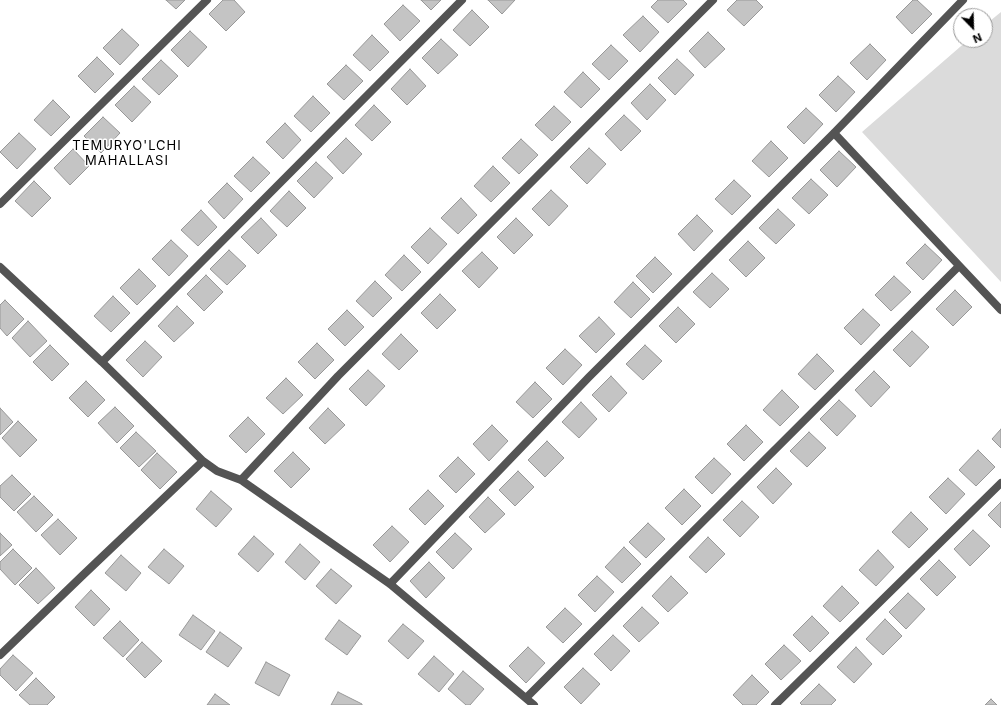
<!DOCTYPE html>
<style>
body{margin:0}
#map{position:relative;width:1001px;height:705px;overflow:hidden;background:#fff;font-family:Inter,sans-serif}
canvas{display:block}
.north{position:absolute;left:953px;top:8px;width:40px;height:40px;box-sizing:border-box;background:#fff;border:1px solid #999;border-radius:50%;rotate:157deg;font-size:11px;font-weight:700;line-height:16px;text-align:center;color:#000}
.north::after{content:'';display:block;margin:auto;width:14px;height:18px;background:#000;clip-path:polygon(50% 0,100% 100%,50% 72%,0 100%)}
</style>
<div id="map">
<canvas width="1001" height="705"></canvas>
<div class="north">N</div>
</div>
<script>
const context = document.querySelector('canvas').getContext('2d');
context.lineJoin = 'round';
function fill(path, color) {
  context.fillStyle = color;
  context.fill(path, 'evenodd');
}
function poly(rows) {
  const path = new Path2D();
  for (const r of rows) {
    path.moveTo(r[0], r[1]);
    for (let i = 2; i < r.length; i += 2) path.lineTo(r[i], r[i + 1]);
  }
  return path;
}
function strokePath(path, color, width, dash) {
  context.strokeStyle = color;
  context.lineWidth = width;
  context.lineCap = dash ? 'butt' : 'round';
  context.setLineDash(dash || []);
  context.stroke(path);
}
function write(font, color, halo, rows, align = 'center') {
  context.font = font + ' Inter,sans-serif';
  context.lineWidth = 3;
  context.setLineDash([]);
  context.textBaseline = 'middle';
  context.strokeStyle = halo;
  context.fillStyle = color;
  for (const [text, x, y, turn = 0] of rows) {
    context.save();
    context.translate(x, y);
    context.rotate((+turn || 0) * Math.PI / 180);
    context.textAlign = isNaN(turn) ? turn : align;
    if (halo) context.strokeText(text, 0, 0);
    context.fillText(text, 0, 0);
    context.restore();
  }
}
fill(poly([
 [1001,12,1001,282,862,132,968,40,985,40,985,25]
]), '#dbdbdb');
const building = poly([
 [166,0,185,0,176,9,166,0],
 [223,0,234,0,245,12,226,31,209,14,223,0],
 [421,0,441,0,431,10,421,0],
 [488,0,515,0,502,14,488,0],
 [658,0,683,0,687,4,668,23,651,7,658,0],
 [737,0,756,0,763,7,744,26,727,10,737,0],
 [913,0,917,0,932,14,912,34,896,17,913,0],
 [403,5,420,21,400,41,384,24,403,5],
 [472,10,489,27,470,46,453,30,472,10],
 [643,16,659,32,640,52,623,35,643,16],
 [122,29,139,45,120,65,103,48,122,29],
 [190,31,207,47,188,67,171,50,190,31],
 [708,32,725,49,705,68,689,51,708,32],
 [372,35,389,52,370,71,353,55,372,35],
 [441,39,458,55,438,74,422,58,441,39],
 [870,44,886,60,867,80,850,63,870,44],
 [611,45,628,61,609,80,592,64,611,45],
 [97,57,114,74,95,93,78,76,97,57],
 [677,59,694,75,675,95,658,78,677,59],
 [161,60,178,76,159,95,142,79,161,60],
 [346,65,363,81,344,100,327,84,346,65],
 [410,69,426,86,407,105,391,89,410,69],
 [583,72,600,89,581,108,564,92,583,72],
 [838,76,855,92,836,112,819,95,838,76],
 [650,84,666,100,647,120,631,103,650,84],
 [134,86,151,102,132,122,115,105,134,86],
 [313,96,330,113,311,132,294,116,313,96],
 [53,100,70,117,51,136,34,120,53,100],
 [374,105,391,122,372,141,355,125,374,105],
 [554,106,571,122,552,141,535,125,554,106],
 [806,108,823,124,804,144,787,127,806,108],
 [624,115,641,131,621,151,605,134,624,115],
 [103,117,120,133,101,153,84,136,103,117],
 [285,123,301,140,283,159,266,142,285,123],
 [19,133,36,149,17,169,0,152,19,133],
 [346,138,362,154,343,174,327,157,346,138],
 [521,139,538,155,519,174,502,158,521,139],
 [771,141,788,158,769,177,752,161,771,141],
 [589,148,606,164,587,184,570,167,589,148],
 [73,149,89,166,70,185,54,168,73,149],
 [839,151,856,167,837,187,820,170,839,151],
 [253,157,270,173,251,192,234,176,253,157],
 [316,162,333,178,314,198,297,181,316,162],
 [493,166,510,183,491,202,474,186,493,166],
 [811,179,828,195,809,214,792,198,811,179],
 [734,180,751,196,732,215,715,199,734,180],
 [34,181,51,198,32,217,15,201,34,181],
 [227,183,243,199,224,219,208,202,227,183],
 [551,190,568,206,549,226,532,209,551,190],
 [289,191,306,208,287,227,270,211,289,191],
 [461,198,477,215,458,234,441,218,461,198],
 [778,209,795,225,776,244,759,228,778,209],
 [201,210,217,227,198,246,181,230,201,210],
 [697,215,713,231,694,251,678,234,697,215],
 [261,218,277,235,258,254,241,237,261,218],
 [516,218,533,235,514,254,497,237,516,218],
 [430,228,447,244,428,264,411,247,430,228],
 [171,240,188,256,169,276,152,259,171,240],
 [748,241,765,258,746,277,729,260,748,241],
 [925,244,942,260,923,280,906,263,925,244],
 [229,250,246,266,227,285,210,269,229,250],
 [482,252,498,268,479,288,462,271,482,252],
 [404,255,421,272,402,291,385,275,404,255],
 [655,257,672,274,653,293,636,276,655,257],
 [139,269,156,286,137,305,120,288,139,269],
 [712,273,729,289,710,308,693,292,712,273],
 [206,275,223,292,204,311,187,294,206,275],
 [894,276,911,292,891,311,875,295,894,276],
 [375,281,392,298,373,317,356,301,375,281],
 [633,282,650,299,631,318,614,302,633,282],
 [955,290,972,307,953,326,936,309,955,290],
 [440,294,456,310,437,329,421,313,440,294],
 [113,296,130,313,111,332,94,316,113,296],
 [5,300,24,319,7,336,0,328,0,305,5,300],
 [177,306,194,323,174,342,158,326,177,306],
 [678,307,695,324,676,343,659,326,678,307],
 [863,309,880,325,861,345,844,328,863,309],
 [347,310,364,327,345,346,328,329,347,310],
 [599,317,615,334,596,353,579,336,599,317],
 [28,321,47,341,30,357,12,338,28,321],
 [912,331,929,347,910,367,893,350,912,331],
 [401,334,418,351,399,370,382,354,401,334],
 [145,341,162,357,143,377,126,360,145,341],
 [317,343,334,360,315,379,298,362,317,343],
 [50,345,69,364,52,381,33,362,50,345],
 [645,345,662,361,643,380,626,364,645,345],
 [565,349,582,365,563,385,546,368,565,349],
 [817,354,834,371,815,390,798,374,817,354],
 [368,370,385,386,366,406,349,389,368,370],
 [874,371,890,387,871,407,855,390,874,371],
 [611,376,627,393,609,412,592,395,611,376],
 [286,378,303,395,283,414,266,398,286,378],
 [86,381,105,400,88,417,69,398,86,381],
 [535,382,552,399,533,418,516,402,535,382],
 [782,390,799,407,780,426,763,410,782,390],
 [839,400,856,416,837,436,820,419,839,400],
 [581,402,597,419,579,438,562,422,581,402],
 [115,407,134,426,117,443,98,423,115,407],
 [0,408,13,422,0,435,0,408],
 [328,408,345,425,325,444,309,428,328,408],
 [248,417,265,434,246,453,229,436,248,417],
 [18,421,37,440,20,457,2,438,18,421],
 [492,425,508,441,489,461,473,444,492,425],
 [746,425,763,442,744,461,727,444,746,425],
 [1001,429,1001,448,992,439,1001,429],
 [136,432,156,451,139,467,120,448,136,432],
 [809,432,826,448,807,467,790,451,809,432],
 [547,441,564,458,545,477,528,460,547,441],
 [978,450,995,467,976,486,959,470,978,450],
 [293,452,310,469,291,488,274,471,293,452],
 [157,453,177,472,160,489,141,470,157,453],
 [458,457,475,474,456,493,439,476,458,457],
 [714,458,731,474,712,494,695,477,714,458],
 [776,468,792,484,773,504,757,487,776,468],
 [518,471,534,487,515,506,499,490,518,471],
 [12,475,31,494,14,511,0,497,0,486,12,475],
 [948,478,965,494,946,514,929,497,948,478],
 [684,489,701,506,682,525,665,508,684,489],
 [428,490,444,506,425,525,409,509,428,490],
 [211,491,232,509,216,527,196,509,211,491],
 [34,496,53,515,36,532,17,512,34,496],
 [488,497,505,514,485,533,469,517,488,497],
 [742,501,759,517,740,537,723,520,742,501],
 [1001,502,1001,528,988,515,1001,502],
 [911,512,928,529,909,548,892,532,911,512],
 [58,519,77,538,60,555,41,535,58,519],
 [648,523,665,539,646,558,629,542,648,523],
 [392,526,409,542,390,562,373,545,392,526],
 [973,530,990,546,970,566,954,549,973,530],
 [0,533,12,545,0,556,0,533],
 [455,533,472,549,453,569,436,552,455,533],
 [254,536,274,554,258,572,238,554,254,536],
 [708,537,725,554,706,573,689,557,708,537],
 [300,544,320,562,305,580,285,562,300,544],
 [624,547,641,564,622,583,605,567,624,547],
 [13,549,32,568,15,585,0,569,0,562,13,549],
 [164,549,184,566,169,584,148,567,164,549],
 [878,550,894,567,876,586,859,570,878,550],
 [121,555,141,573,126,591,105,573,121,555],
 [939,560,956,577,937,596,920,579,939,560],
 [429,562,445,578,426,598,410,581,429,562],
 [36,568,55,588,38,604,19,585,36,568],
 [331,569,352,586,336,604,316,586,331,569],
 [597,576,614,592,595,612,578,595,597,576],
 [671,576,688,593,668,612,652,596,671,576],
 [842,586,859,603,840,622,823,606,842,586],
 [91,590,110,609,94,626,75,607,91,590],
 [908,593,925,609,906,629,889,612,908,593],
 [642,607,659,623,639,642,623,626,642,607],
 [565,608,582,624,563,643,546,627,565,608],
 [193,615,215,631,201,650,179,635,193,615],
 [812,616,829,633,810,652,793,635,812,616],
 [885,619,902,636,883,655,866,639,885,619],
 [339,620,361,636,347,655,325,639,339,620],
 [120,621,139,640,123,657,103,638,120,621],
 [403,624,424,641,408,659,388,641,403,624],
 [220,632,242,648,228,667,206,652,220,632],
 [613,635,630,651,611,671,594,654,613,635],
 [142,642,162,661,145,678,126,659,142,642],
 [784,645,801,661,781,680,765,664,784,645],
 [528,647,545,663,526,683,509,666,528,647],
 [856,647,872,664,854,683,837,667,856,647],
 [13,655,33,673,16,691,0,675,0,669,13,655],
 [434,656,454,674,439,692,418,674,434,656],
 [266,662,290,675,279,696,255,683,266,662],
 [583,668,600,684,581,704,564,687,583,668],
 [463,671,484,689,470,705,466,705,448,689,463,671],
 [752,675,769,692,756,705,743,705,733,695,752,675],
 [36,678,55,697,47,705,30,705,19,695,36,678],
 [819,684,836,700,831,705,802,705,800,703,819,684],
 [338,692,362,704,362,705,331,705,338,692],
 [215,694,230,705,207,705,215,694],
 [991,699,997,705,985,705,991,699]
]);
fill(building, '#c4c4c4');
strokePath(building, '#989898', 1);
strokePath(poly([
 [834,133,1001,310],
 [0,204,207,0],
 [0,267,102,362,203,461,217,471,241,480,390,584,534,705],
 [102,362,462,0],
 [241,480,338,376,713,0],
 [390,584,589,377,834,133,963,0],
 [0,655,82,576,203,461],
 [526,698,959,266],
 [775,705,1001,483]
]), '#545454', 8);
context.letterSpacing = '1px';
write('13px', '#000', '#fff', [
 ["TEMURYO'LCHI",127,146],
 ["MAHALLASI",127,161]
]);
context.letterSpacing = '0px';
</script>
